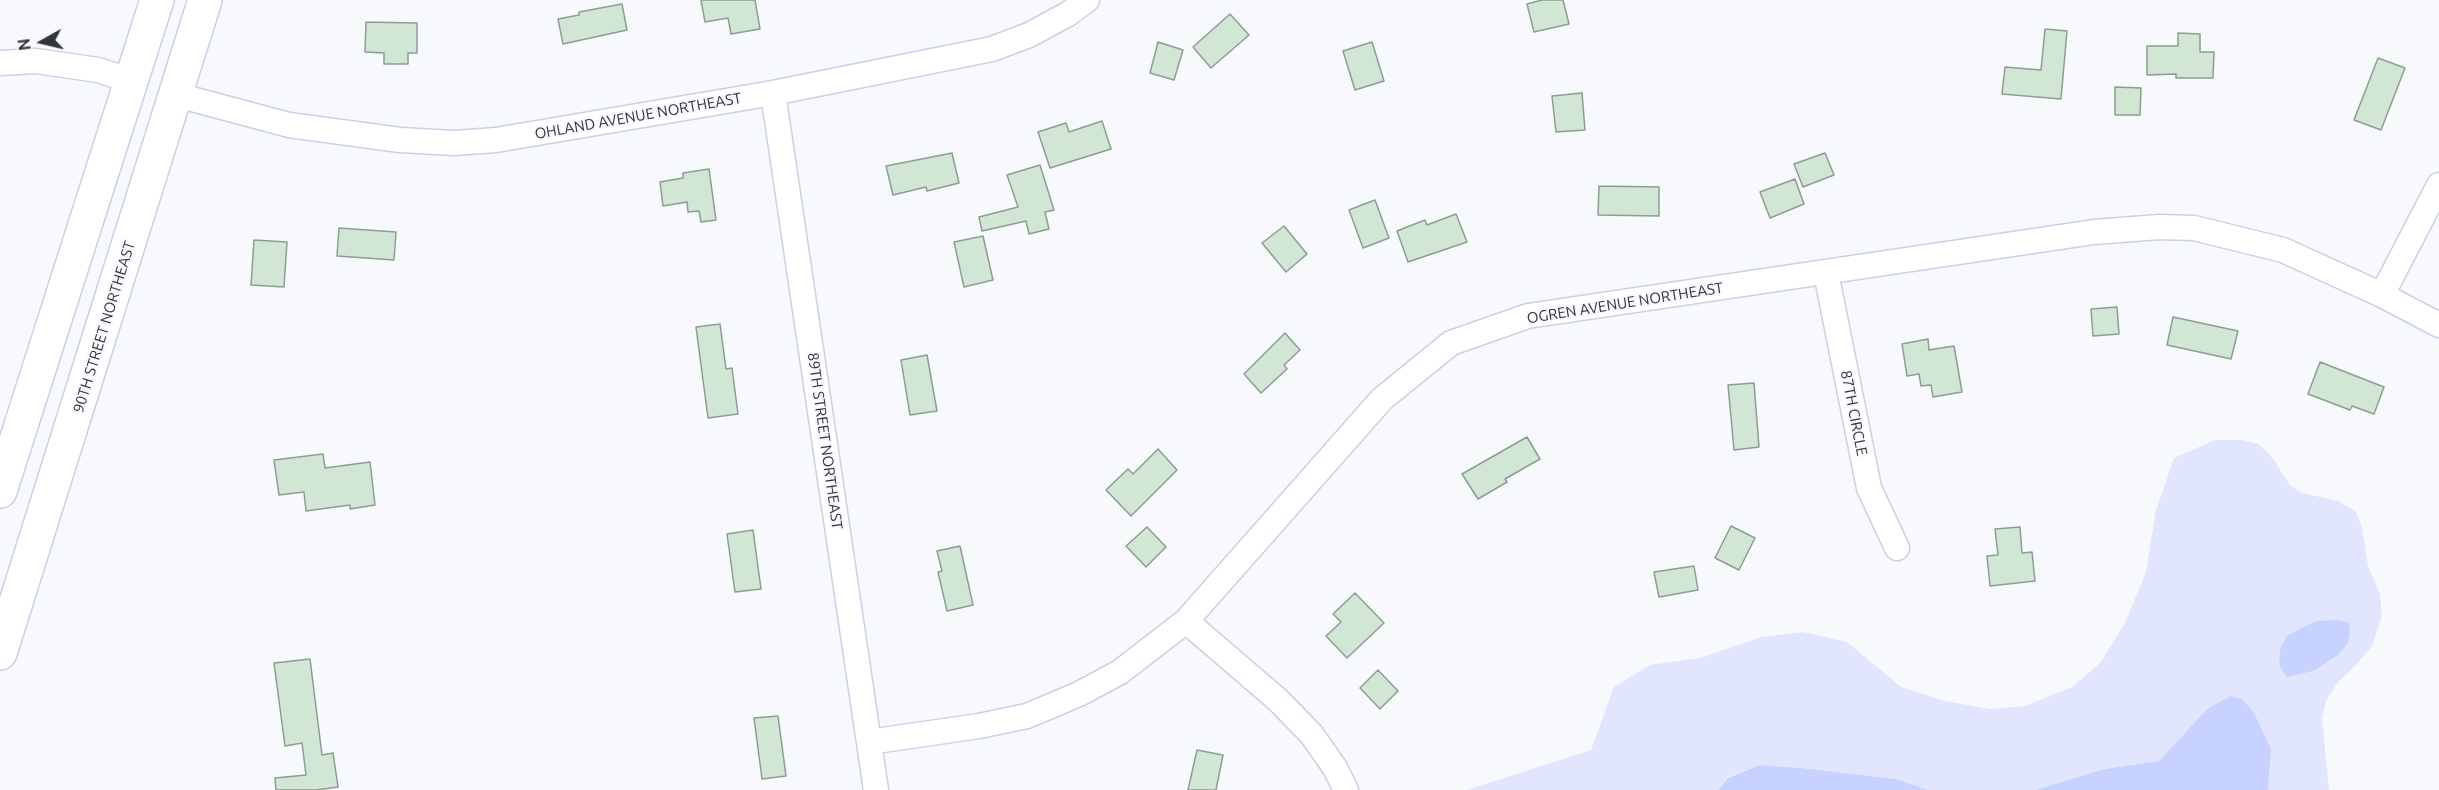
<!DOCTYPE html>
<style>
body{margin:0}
#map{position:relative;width:2439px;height:790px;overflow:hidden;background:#f8f9fd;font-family:Ubuntu,sans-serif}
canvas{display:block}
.north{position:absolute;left:12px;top:12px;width:60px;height:60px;-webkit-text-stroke:4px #f8f9fd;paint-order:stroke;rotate:262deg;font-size:16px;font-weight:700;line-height:24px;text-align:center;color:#32343d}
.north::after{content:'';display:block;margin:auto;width:21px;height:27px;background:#32343d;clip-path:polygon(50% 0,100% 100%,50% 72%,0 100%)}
</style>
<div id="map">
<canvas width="2439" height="790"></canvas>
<div class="north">N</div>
</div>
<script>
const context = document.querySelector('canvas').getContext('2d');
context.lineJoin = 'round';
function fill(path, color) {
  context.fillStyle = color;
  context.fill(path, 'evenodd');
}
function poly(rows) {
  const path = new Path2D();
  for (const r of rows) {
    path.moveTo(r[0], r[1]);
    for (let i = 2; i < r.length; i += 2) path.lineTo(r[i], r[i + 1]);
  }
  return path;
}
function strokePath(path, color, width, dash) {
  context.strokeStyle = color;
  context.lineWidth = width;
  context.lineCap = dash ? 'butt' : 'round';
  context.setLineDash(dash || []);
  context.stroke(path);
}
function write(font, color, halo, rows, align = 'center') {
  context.font = font + ' Ubuntu,sans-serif';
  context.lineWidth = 4.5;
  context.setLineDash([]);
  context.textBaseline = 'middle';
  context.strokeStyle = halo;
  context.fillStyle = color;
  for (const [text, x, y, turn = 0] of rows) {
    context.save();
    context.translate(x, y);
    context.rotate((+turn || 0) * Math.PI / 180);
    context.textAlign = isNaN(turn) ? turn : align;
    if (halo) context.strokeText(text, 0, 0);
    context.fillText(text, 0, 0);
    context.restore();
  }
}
fill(poly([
 [2215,440,2242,440,2259,444,2271,456,2290,485,2302,493,2338,501,2356,512,2362,528,2368,566,2380,594,2382,616,2372,646,2355,666,2338,682,2326,701,2322,718,2329,790,2268,790,2271,749,2231,696,2208,708,2159,761,2104,769,2035,790,1928,790,1896,779,1802,768,1759,765,1728,777,1718,790,1467,790,1591,750,1614,687,1650,665,1700,658,1762,637,1803,632,1847,642,1901,687,1945,701,1990,709,2025,706,2072,687,2101,662,2125,623,2146,572,2156,510,2174,458]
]), '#e1e6fe');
fill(poly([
 [2339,620,2349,623,2350,631,2348,643,2338,655,2313,671,2287,677,2280,667,2279,659,2281,646,2288,635,2316,621],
 [2231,696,2243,700,2254,713,2271,749,2268,790,2035,790,2104,769,2159,761,2208,708],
 [1759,765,1802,768,1896,779,1928,790,1718,790,1728,778]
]), '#c8d2fe');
const building = poly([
 [701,0,755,0,760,29,731,34,728,18,705,22,701,0],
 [1542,0,1563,0,1569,24,1534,32,1527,4,1542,0],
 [622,4,627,30,563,44,558,19,579,15,579,12,622,4],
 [1230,14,1249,35,1211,68,1193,47,1230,14],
 [366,22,417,23,417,53,408,53,408,64,384,64,384,53,365,52,366,22],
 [2045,29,2067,31,2061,99,2002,94,2005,67,2041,70,2045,29],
 [2178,33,2200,34,2200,52,2214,52,2213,78,2176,78,2176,74,2147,75,2147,46,2178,46,2178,33],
 [1158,42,1183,50,1174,80,1150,73,1158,42],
 [1372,42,1384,81,1355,90,1343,51,1372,42],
 [2378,58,2405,68,2381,130,2354,120,2378,58],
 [2115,87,2141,88,2140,115,2115,115,2115,87],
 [1582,93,1585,130,1556,132,1552,96,1582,93],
 [1102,121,1111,149,1050,168,1038,132,1066,123,1069,132,1102,121],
 [952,153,959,183,927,191,926,187,893,195,886,166,952,153],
 [1825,153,1834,175,1803,187,1794,164,1825,153],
 [1040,165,1054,210,1045,212,1049,229,1029,234,1026,221,982,231,979,217,1018,207,1007,175,1040,165],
 [709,169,716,220,701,222,699,211,688,212,687,202,663,206,660,182,683,178,683,173,709,169],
 [1795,179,1804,204,1770,218,1760,192,1795,179],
 [1599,186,1659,187,1659,216,1598,215,1599,186],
 [1375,200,1389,238,1363,248,1349,210,1375,200],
 [1456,214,1467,242,1408,262,1397,231,1425,220,1427,225,1456,214],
 [1284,226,1307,254,1286,272,1262,243,1284,226],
 [339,228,396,232,394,260,337,256,339,228],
 [983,236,993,280,964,287,954,242,983,236],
 [254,240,287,242,284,287,251,285,254,240],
 [2117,307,2119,334,2093,336,2091,309,2117,307],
 [2173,317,2238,331,2231,359,2167,345,2173,317],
 [720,324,726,369,732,368,738,414,708,418,696,327,720,324],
 [1285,333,1300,350,1284,365,1287,369,1261,393,1244,374,1285,333],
 [1928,339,1929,350,1954,346,1962,392,1933,397,1931,385,1921,386,1919,374,1907,376,1902,344,1928,339],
 [927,355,937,411,910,415,901,360,927,355],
 [2320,362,2384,387,2374,414,2352,406,2350,410,2308,394,2320,362],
 [1754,383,1759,447,1734,450,1728,385,1754,383],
 [1527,437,1540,459,1505,479,1507,482,1478,499,1462,474,1527,437],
 [1158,449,1177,470,1131,516,1106,490,1128,469,1133,474,1158,449],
 [323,454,325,468,370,462,375,505,350,509,350,505,306,511,304,492,279,495,274,460,323,454],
 [1731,526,1755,538,1739,570,1715,558,1731,526],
 [1147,527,1166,547,1146,567,1126,546,1147,527],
 [2020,527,2022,553,2032,552,2035,581,1990,586,1987,556,1998,555,1995,529,2020,527],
 [753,530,761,589,735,592,727,534,753,530],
 [960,546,973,605,947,611,938,572,942,571,937,551,960,546],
 [1694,566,1698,590,1659,597,1654,572,1694,566],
 [1355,593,1384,623,1347,658,1326,636,1341,622,1333,614,1355,593],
 [310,659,322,755,333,753,338,787,316,790,276,790,275,778,306,775,302,743,285,746,274,663,310,659],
 [1378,670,1398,691,1380,709,1360,688,1378,670],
 [778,716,786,776,762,779,754,718,778,716],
 [1197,750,1223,755,1216,790,1188,790,1197,750]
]);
fill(building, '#d2e6d5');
strokePath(building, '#8c9f8f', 1.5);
const minor = poly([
 [0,63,36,61,98,70,132,81],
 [773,93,876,790],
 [177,95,289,125,400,140,454,143,496,140,773,93,992,49,1029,35,1068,14,1087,0],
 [1826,273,1869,488,1897,548],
 [2382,295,2439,185],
 [1186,621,1278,700,1312,735,1335,768,1346,790],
 [869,742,979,726,1027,716,1079,694,1120,672,1186,621,1382,399,1451,343,1528,316,2094,232,2159,227,2194,228,2283,250,2382,295,2439,325]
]);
const secondary = poly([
 [0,491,157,0],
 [0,653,205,0]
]);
strokePath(minor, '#cad0e6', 27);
strokePath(secondary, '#cad0e6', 36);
strokePath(minor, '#fff', 24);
strokePath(secondary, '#fff', 33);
write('15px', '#32343d', '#f8f9fd', [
 ["OHLAND AVENUE NORTHEAST",638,116,-10],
 ["OGREN AVENUE NORTHEAST",1625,303,-9],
 ["90TH STREET NORTHEAST",104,327,-73],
 ["87TH CIRCLE",1854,413,79],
 ["89TH STREET NORTHEAST",825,441,82]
]);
</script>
